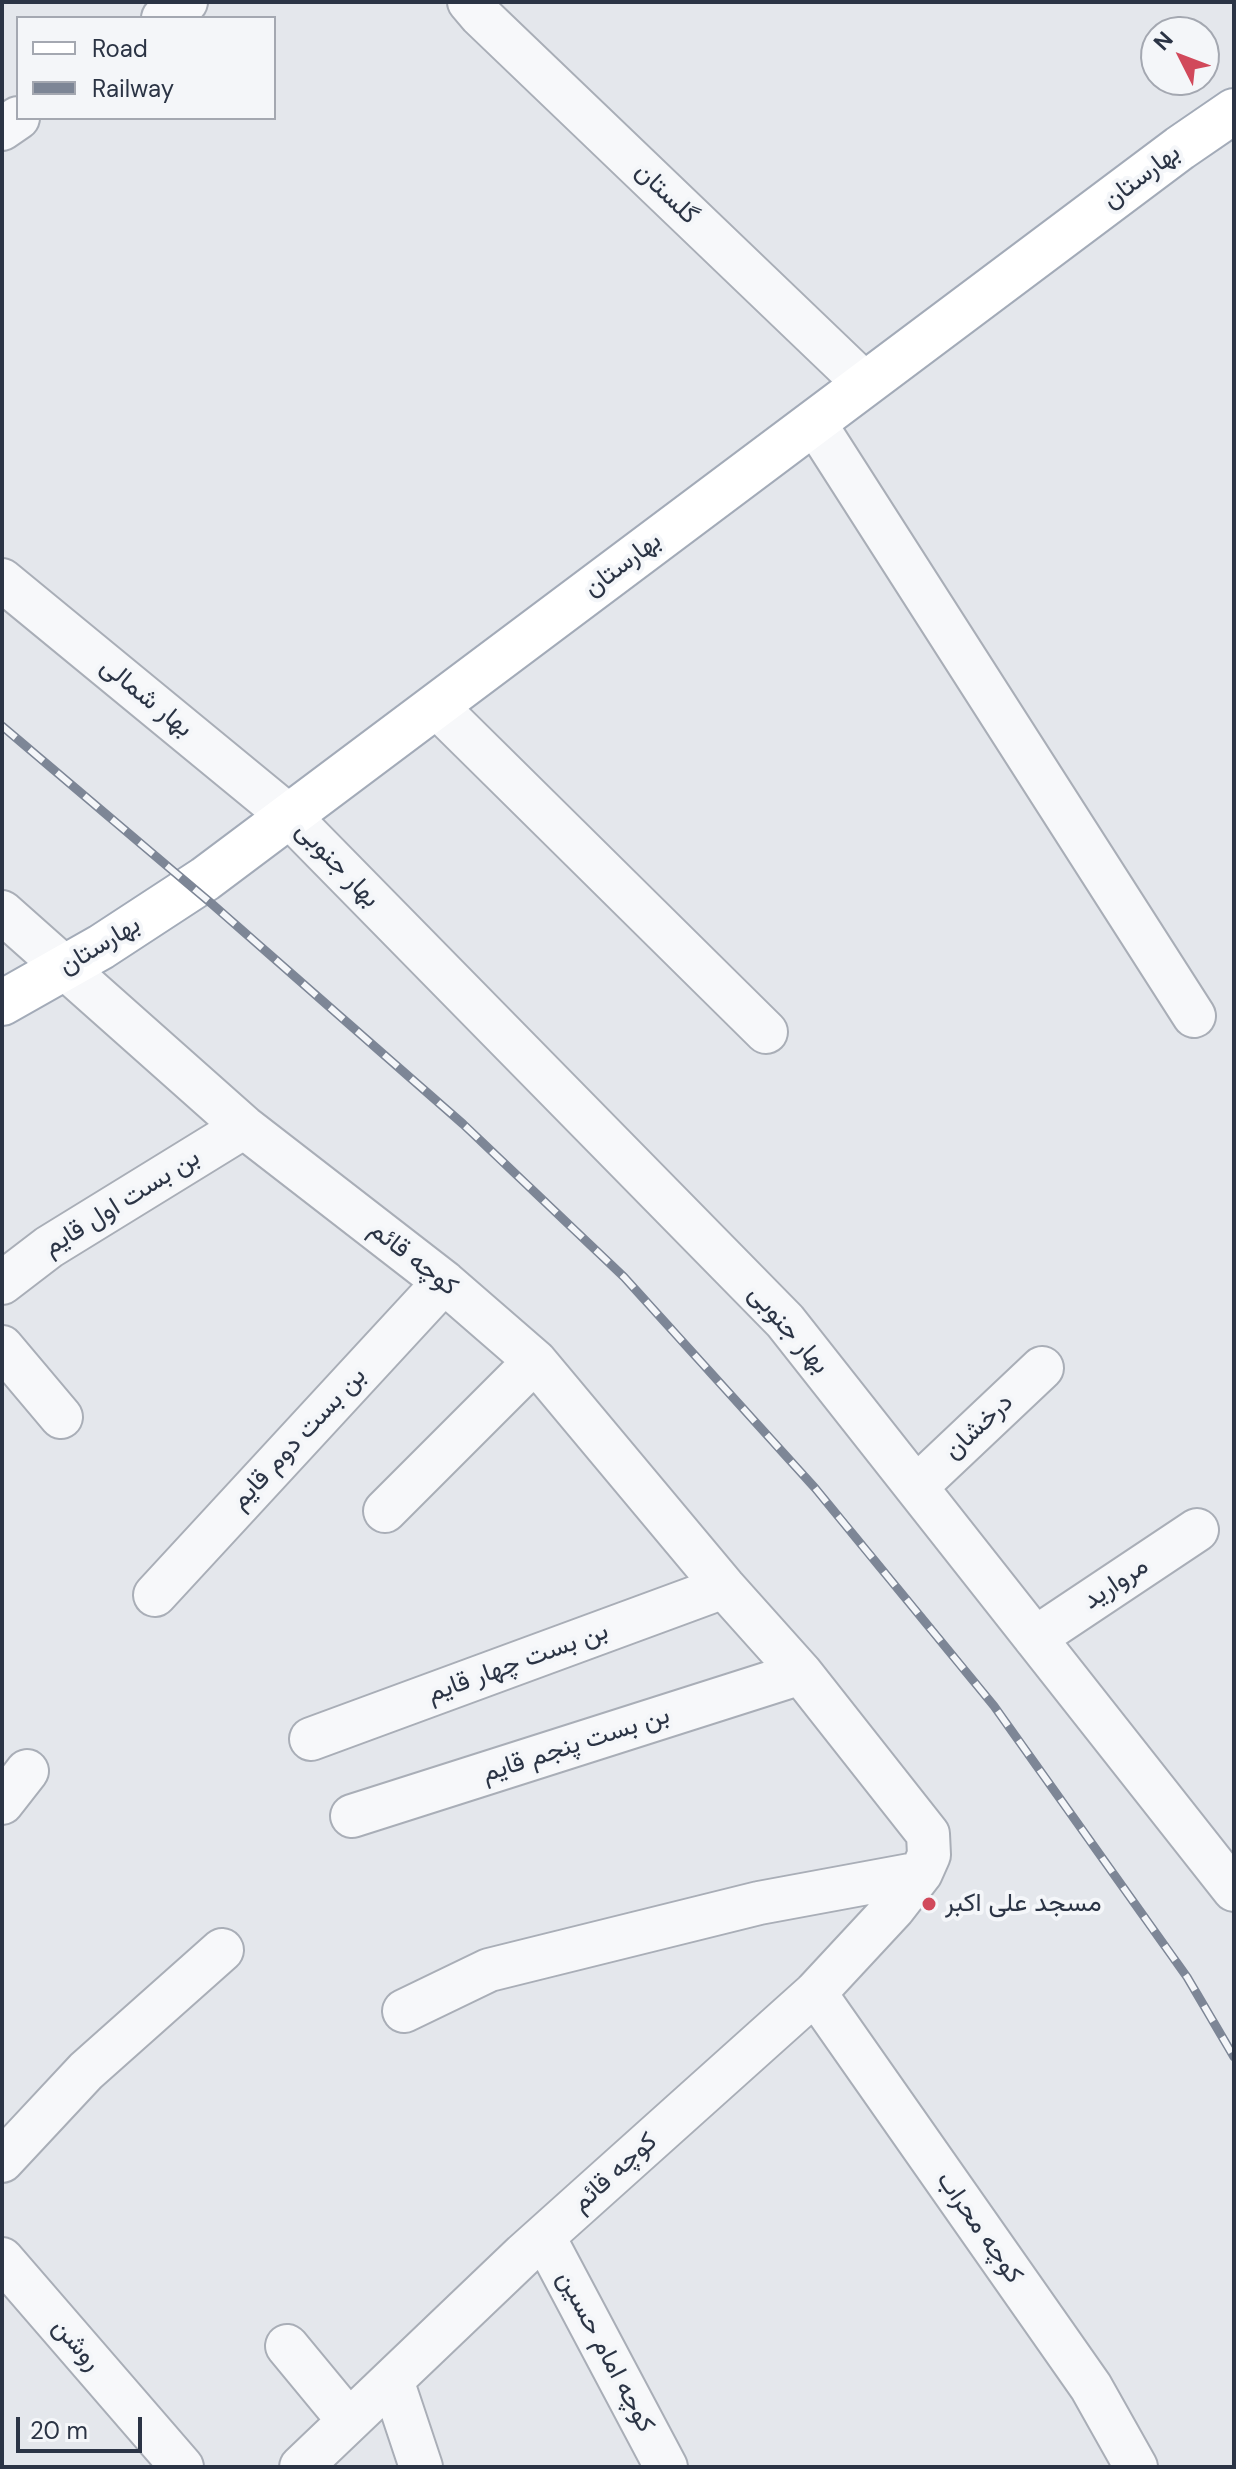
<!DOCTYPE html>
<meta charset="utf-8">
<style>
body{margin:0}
#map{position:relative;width:1236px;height:2469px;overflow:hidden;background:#e4e7ec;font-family:"DM Sans",sans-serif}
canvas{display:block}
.frame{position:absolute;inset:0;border:4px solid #2b3445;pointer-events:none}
.legend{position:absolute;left:16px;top:16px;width:260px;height:104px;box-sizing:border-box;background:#f4f6f9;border:2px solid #a4a8b1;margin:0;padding:10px 14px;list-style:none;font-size:24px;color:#2b3445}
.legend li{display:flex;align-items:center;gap:16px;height:40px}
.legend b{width:40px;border:2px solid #a4a8b1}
.north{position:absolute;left:1140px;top:16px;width:80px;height:80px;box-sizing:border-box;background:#f4f6f9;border:2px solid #a4a8b1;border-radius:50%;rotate:312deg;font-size:22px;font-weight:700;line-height:32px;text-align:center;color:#2b3445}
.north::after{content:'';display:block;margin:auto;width:28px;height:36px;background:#d1495b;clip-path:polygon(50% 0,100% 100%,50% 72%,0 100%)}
.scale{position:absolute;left:16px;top:2417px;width:126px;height:36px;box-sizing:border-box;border:4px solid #2b3445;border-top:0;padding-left:10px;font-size:24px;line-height:28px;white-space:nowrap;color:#2b3445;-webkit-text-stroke:6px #f4f6f9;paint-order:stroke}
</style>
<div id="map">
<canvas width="1236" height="2469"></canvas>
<div class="frame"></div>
<ul class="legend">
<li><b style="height:10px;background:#fff"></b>Road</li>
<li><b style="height:10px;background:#7d8696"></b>Railway</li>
</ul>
<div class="north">N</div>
<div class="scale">20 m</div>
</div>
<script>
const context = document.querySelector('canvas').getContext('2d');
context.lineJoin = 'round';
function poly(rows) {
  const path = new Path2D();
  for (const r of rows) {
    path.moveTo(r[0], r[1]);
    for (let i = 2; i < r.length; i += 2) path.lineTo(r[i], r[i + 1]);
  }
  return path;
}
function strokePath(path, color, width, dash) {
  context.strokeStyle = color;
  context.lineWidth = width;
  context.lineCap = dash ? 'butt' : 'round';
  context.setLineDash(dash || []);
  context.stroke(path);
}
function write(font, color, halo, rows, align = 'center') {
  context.font = font + ' "DM Sans",Vazirmatn,sans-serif';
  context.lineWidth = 8;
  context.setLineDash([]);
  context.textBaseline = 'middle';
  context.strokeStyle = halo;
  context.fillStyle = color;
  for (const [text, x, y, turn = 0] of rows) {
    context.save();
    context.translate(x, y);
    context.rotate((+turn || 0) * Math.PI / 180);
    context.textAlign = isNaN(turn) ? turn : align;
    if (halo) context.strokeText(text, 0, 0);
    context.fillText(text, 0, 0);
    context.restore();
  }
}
const minor = poly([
 [469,2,480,15,865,384],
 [163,18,186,2],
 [2,129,18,118],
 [814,422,1194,1016],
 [2,580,289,816,785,1321,1234,1890],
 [436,706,766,1032],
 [2,912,244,1127,444,1282,535,1361,724,1587,801,1673,928,1834,929,1855,921,1873,894,1908,815,1993,524,2254,301,2467],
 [2,1283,49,1247,244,1127],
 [2,1347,61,1417],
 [916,1487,1042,1368],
 [385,1511,535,1361],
 [155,1595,444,1282],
 [1035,1638,1197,1530],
 [311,1739,724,1587],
 [2,1803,27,1771],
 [352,1816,801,1673],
 [815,1993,1091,2387,1136,2467],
 [404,2011,489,1970,759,1903,921,1873],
 [2,2161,86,2071,222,1950],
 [544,2237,666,2467],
 [2,2259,182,2467],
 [287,2346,349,2421],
 [392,2380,421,2467]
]);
const major = poly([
 [2,1003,101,947,205,879,1180,148,1234,111]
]);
strokePath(minor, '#a9aeb7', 46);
strokePath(major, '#a3abb8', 48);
strokePath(minor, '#f7f8fa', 42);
strokePath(major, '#fff', 44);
const rail = poly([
 [2,726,212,904,463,1124,624,1277,815,1488,994,1706,1187,1977,1234,2057]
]);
strokePath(rail, '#7d8696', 9);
strokePath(rail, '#f4f6f9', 6, [18]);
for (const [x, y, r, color] of [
 [929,1904,8,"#d1495b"]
]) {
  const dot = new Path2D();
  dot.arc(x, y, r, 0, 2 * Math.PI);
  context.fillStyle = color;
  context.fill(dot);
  strokePath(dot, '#f4f6f9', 3);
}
write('26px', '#2b3445', '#f4f6f9', [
 ["بهارستان",1142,177,-37],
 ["گلستان",666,194,44],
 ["بهارستان",623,565,-37],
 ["بهار شمالی",146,698,39],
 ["بهار جنوبی",337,865,46],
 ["بهارستان",100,946,-31],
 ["بن بست اول قایم",122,1203,-32],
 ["کوچه قائم",413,1259,38],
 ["بهار جنوبی",788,1330,49],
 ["درخشان",979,1427,-43],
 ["بن بست دوم قایم",299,1439,-47],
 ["مروارید",1116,1584,-34],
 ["بن بست چهار قایم",518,1663,-20],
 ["بن بست پنجم قایم",576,1745,-18],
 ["کوچه قائم",615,2173,-42],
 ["کوچه محراب",979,2228,55],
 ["روشن",76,2345,49],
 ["کوچه امام حسین",605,2352,62]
]);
write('26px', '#2b3445', '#f4f6f9', [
 ["مسجد علی اکبر",945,1904]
], 'left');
</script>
